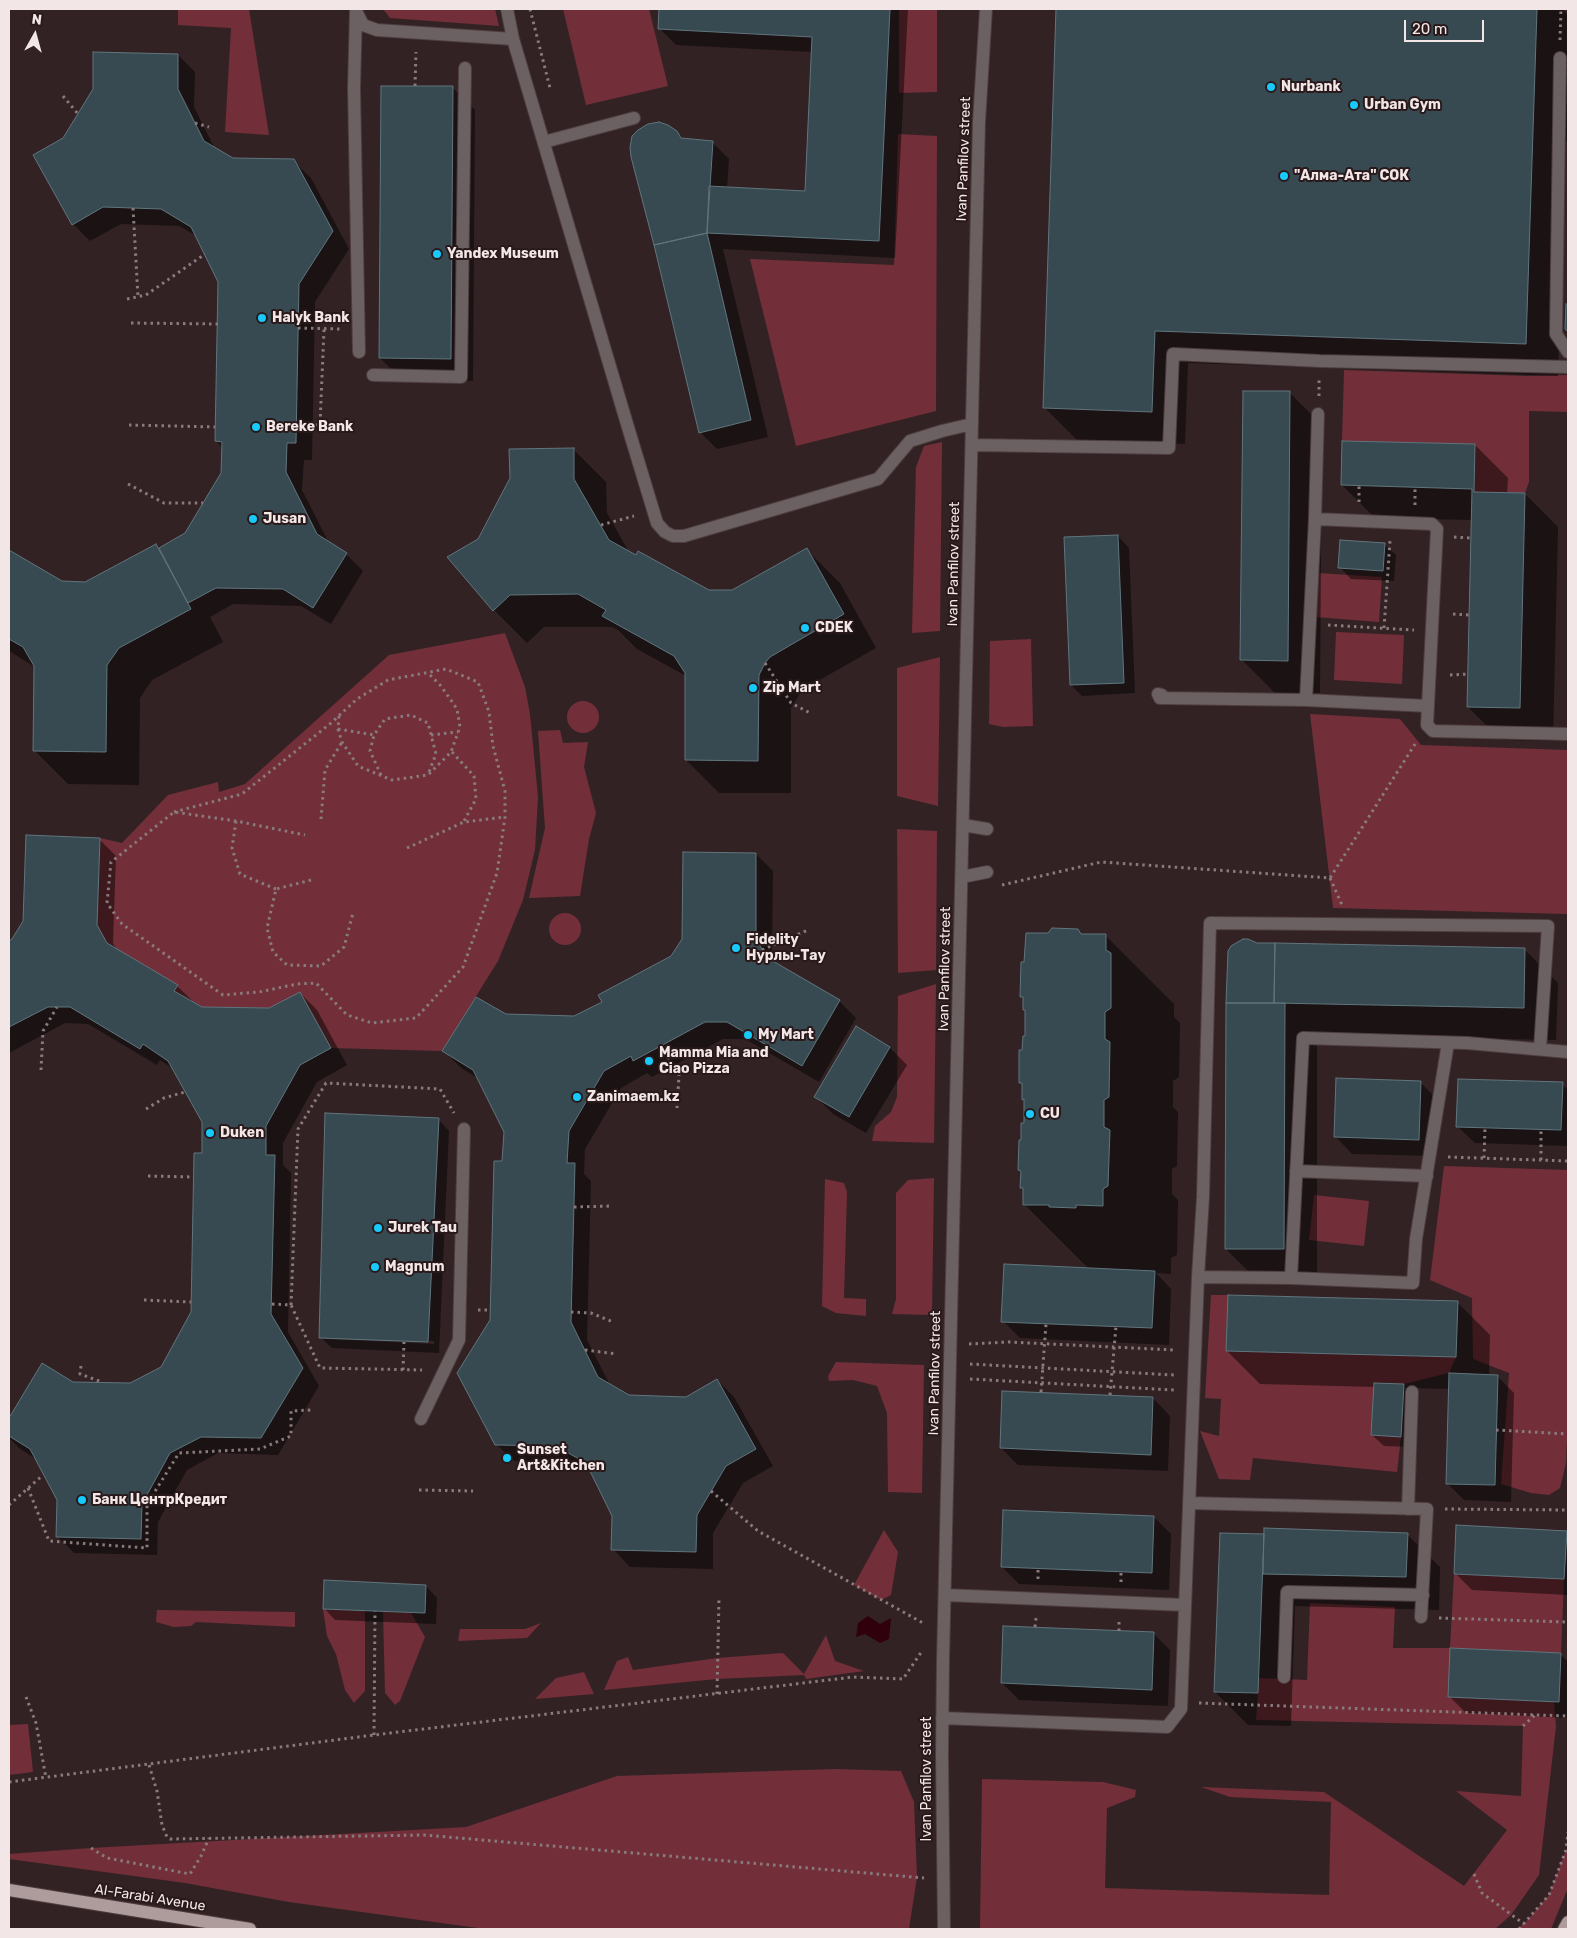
<!DOCTYPE html>
<meta charset="utf-8">
<style>
body{margin:0}
#map{position:relative;width:1577px;height:1938px;overflow:hidden;background:#332224;font-family:Rubik,sans-serif}
canvas{display:block}
.frame{position:absolute;inset:0;border:10px solid #f2e6e7;pointer-events:none}
.north{position:absolute;left:10px;top:10px;width:50px;height:50px;-webkit-text-stroke:4px #29191a;paint-order:stroke;rotate:7deg;font-size:14px;font-weight:700;line-height:20px;text-align:center;color:#f2e6e7}
.north::after{content:'';display:block;margin:auto;width:18px;height:22px;background:#f2e6e7;clip-path:polygon(50% 0,100% 100%,50% 72%,0 100%)}
.scale{position:absolute;left:1404px;top:20px;width:80px;height:22px;box-sizing:border-box;border:2px solid #f2e6e7;border-top:0;padding-left:6px;font-size:15px;line-height:18px;white-space:nowrap;color:#f2e6e7;-webkit-text-stroke:4px #29191a;paint-order:stroke}
</style>
<div id="map">
<canvas width="1577" height="1938"></canvas>
<div class="frame"></div>
<div class="north">N</div>
<div class="scale">20 m</div>
</div>
<script>
const context = document.querySelector('canvas').getContext('2d');
context.lineJoin = 'round';
function fill(path, color) {
  context.fillStyle = color;
  context.fill(path, 'evenodd');
}
function poly(rows) {
  const path = new Path2D();
  for (const r of rows) {
    if (r.length === 3) {
      path.moveTo(r[0] + r[2], r[1]);
      path.arc(r[0], r[1], r[2], 0, 2 * Math.PI);
      continue;
    }
    path.moveTo(r[0], r[1]);
    for (let i = 2; i < r.length; i += 2) path.lineTo(r[i], r[i + 1]);
  }
  return path;
}
function strokePath(path, color, width, dash) {
  context.strokeStyle = color;
  context.lineWidth = width;
  context.lineCap = dash ? 'butt' : 'round';
  context.setLineDash(dash || []);
  context.stroke(path);
}
function write(font, color, halo, rows, align = 'center') {
  context.font = font + ' Rubik,sans-serif';
  context.lineWidth = 4;
  context.setLineDash([]);
  context.textBaseline = 'middle';
  context.strokeStyle = halo;
  context.fillStyle = color;
  for (const [text, x, y, turn = 0] of rows) {
    context.save();
    context.translate(x, y);
    context.rotate((+turn || 0) * Math.PI / 180);
    context.textAlign = isNaN(turn) ? turn : align;
    if (halo) context.strokeText(text, 0, 0);
    context.fillText(text, 0, 0);
    context.restore();
  }
}
fill(poly([
 [178,9,249,9,269,135,225,132,231,28,178,25],
 [383,9,495,9,499,26,390,18],
 [563,9,649,9,668,86,586,105],
 [899,9,937,9,937,92,899,93],
 [898,134,937,136,936,411,796,446,750,259,894,265],
 [1344,370,1528,376,1568,375,1568,412,1529,411,1529,482,1525,493,1474,492,1475,444,1342,441],
 [942,442,940,631,912,633,916,467,924,446],
 [1318,573,1382,577,1379,622,1315,617],
 [1336,632,1404,635,1402,684,1334,680],
 [505,633,525,687,530,714,538,797,535,850,523,900,498,961,442,1051,331,1048,300,992,269,1008,202,1007,174,991,178,985,107,943,97,925,100,838,122,843,168,795,218,782,219,792,245,784,389,655],
 [1031,639,1033,726,1003,727,989,724,990,641],
 [940,657,938,806,897,796,897,668],
 [583,717,16],
 [1310,714,1400,719,1421,745,1568,750,1568,914,1333,908],
 [560,730,563,743,588,742,584,767,596,813,589,839,580,896,529,898,545,828,538,731],
 [897,829,937,831,936,970,898,973],
 [565,929,16],
 [936,984,934,1143,872,1141,875,1126,891,1112,897,1097,898,996],
 [1444,1166,1568,1170,1568,1415,1566,1463,1560,1488,1549,1495,1531,1493,1501,1484,1509,1373,1473,1359,1472,1298,1430,1280],
 [934,1178,932,1315,892,1314,896,1299,896,1193,908,1180],
 [825,1179,844,1183,847,1192,844,1298,866,1299,866,1316,836,1313,822,1306],
 [1314,1195,1369,1201,1364,1246,1309,1240],
 [1211,1295,1228,1295,1226,1351,1456,1357,1449,1373,1404,1384,1371,1435,1401,1437,1397,1472,1253,1458,1250,1480,1219,1479,1200,1431,1219,1436,1221,1399,1205,1398],
 [836,1362,924,1365,922,1493,888,1492,887,1413,877,1386,853,1380,829,1381,828,1376],
 [884,1530,898,1552,891,1595,881,1600,854,1585],
 [1454,1574,1564,1579,1561,1653,1451,1648,1448,1697,1554,1702,1556,1726,1539,1875,1511,1915,1495,1929,980,1929,982,1779,1103,1782,1136,1790,1135,1797,1107,1808,1105,1888,1329,1895,1331,1802,1230,1797,1201,1787,1324,1792,1464,1886,1507,1830,1456,1791,1521,1796,1523,1726,1256,1720,1259,1678,1307,1680,1310,1603,1395,1607,1393,1648,1450,1648],
 [323,1609,365,1611,365,1691,354,1703,345,1690,336,1654,327,1636],
 [157,1610,295,1612,295,1627,196,1622,191,1626,174,1627,156,1622],
 [383,1611,411,1613,425,1637,400,1701,395,1705,385,1693],
 [541,1623,527,1638,458,1641,460,1629,525,1629],
 [826,1635,835,1661,864,1671,806,1679,804,1675,717,1679,604,1690,617,1661,628,1657,633,1670,717,1658,783,1653,804,1674],
 [584,1672,594,1694,535,1699,556,1678],
 [28,1724,33,1772,9,1775,9,1725],
 [835,1769,901,1771,914,1802,917,1877,909,1929,485,1929,289,1902,185,1883,9,1859,9,1854,91,1848,466,1827,617,1776],
 [1566,1850,1568,1850,1568,1888,1551,1929,1516,1929,1524,1924,1549,1895]
]), '#722f39');
fill(poly([
 [868,1616,880,1624,891,1618,889,1639,880,1643,865,1634,856,1637,858,1623]
]), '#30010c');
fill(poly([
 [660,9,908,9,895,258,723,249,768,437,717,449,700,432,676,132,684,140,712,142,729,159,727,188,806,192,813,52,676,45,659,28],
 [1058,9,1562,9,1568,15,1568,143,1566,141,1558,376,1188,363,1185,444,1077,440,1044,407],
 [178,55,195,72,194,107,215,149,233,159,293,161,311,178,349,249,315,302,312,460,304,460,302,490,329,543,346,554,363,571,331,624,301,606,233,604,210,617,223,642,152,680,140,698,139,785,68,784,35,751,35,667,9,651,9,552,62,583,85,583,156,545,160,549,186,534,222,473,223,448,216,441,220,282,197,236,179,226,121,224,90,241,73,224,35,155,64,139],
 [453,88,475,110,473,381,403,381,380,358],
 [1289,392,1322,425,1320,693,1275,693,1242,660],
 [1475,445,1508,478,1507,494,1525,494,1558,527,1553,741,1501,740,1468,707,1473,520,1375,518,1342,485],
 [573,449,606,482,607,513,630,554,709,591,732,592,807,550,840,583,876,648,802,690,791,708,791,793,719,793,686,760,686,676,637,649,618,630,612,627,544,627,527,643,494,610,449,558,479,540],
 [1118,536,1129,548,1135,693,1082,696,1071,685],
 [1384,544,1396,555,1394,581,1351,579,1340,567],
 [99,839,116,856,113,943,117,950,177,986,201,1009,269,1010,300,993,317,1010,347,1065,317,1082,283,1143,283,1165,291,1173,288,1332,319,1386,278,1455,218,1453,187,1470,158,1522,157,1555,74,1553,57,1536,58,1500,36,1459,19,1448,9,1438,9,1420,43,1365,72,1383,130,1384,162,1368,192,1313,203,1154,203,1122,175,1070,160,1060,157,1065,88,1024,65,1023,9,1053,9,942,13,940],
 [756,854,773,871,772,957,777,965,839,1001,856,1018,819,1082,745,1039,723,1039,652,1077,647,1073,621,1088,585,1149,584,1174,591,1181,587,1340,610,1385,628,1396,686,1398,717,1380,734,1397,773,1466,743,1483,713,1533,713,1569,630,1567,613,1549,613,1516,592,1473,574,1462,514,1461,496,1444,492,1320,505,1132,479,1079,461,1068,444,1051,506,1016,574,1017,603,1002,672,957],
 [1082,935,1105,935,1174,1004,1174,1017,1180,1023,1179,1077,1173,1081,1173,1107,1178,1112,1177,1166,1172,1169,1172,1194,1178,1200,1177,1255,1171,1258,1171,1274,1156,1273,1171,1289,1169,1345,1020,1338,1003,1321,1089,1269,1024,1204,1025,1191,1021,1187,1022,1172,1019,1170,1025,1124,1025,1102,1023,1099,1023,1085,1020,1082,1026,1037,1027,1012,1024,1009,1024,999,1021,996],
 [1257,945,1525,950,1558,983,1556,1040,1317,1035,1317,1282,1259,1282,1226,1249,1228,957,1232,947],
 [857,1028,890,1048,907,1065,866,1133,833,1114,816,1097],
 [1420,1082,1437,1099,1435,1156,1352,1154,1335,1136],
 [1562,1084,1568,1090,1568,1146,1475,1143,1457,1126],
 [438,1119,449,1131,439,1353,332,1348,320,1337],
 [330,1337,434,1341,434,1344,330,1339],
 [1457,1302,1490,1335,1489,1376,1497,1376,1514,1393,1511,1502,1464,1500,1447,1483,1450,1389,1405,1388,1415,1397,1412,1447,1384,1446,1372,1435,1375,1387,1260,1384,1227,1351],
 [1153,1398,1170,1416,1168,1471,1018,1465,1001,1448],
 [1154,1517,1171,1534,1169,1590,1019,1584,1002,1567],
 [1566,1532,1568,1534,1568,1595,1472,1590,1455,1573],
 [1407,1534,1440,1567,1439,1610,1295,1606,1291,1726,1248,1725,1215,1692,1265,1535],
 [426,1586,437,1598,436,1624,335,1620,324,1608],
 [1153,1633,1170,1650,1168,1706,1019,1700,1002,1683],
 [1560,1654,1568,1662,1568,1718,1466,1713,1449,1696]
]), '#0007');
const building = poly([
 [659,9,890,9,879,241,707,233,709,186,805,191,812,37,658,29,659,9],
 [1056,9,1537,9,1526,344,1155,331,1152,412,1043,408,1056,9],
 [93,52,178,54,178,89,204,141,233,158,294,159,333,231,299,284,296,443,287,443,286,472,317,534,347,553,313,608,283,589,216,588,188,603,159,548,185,533,221,473,222,442,215,441,218,282,191,227,161,209,103,207,72,225,33,155,63,138,93,89,93,52],
 [381,86,453,86,451,359,379,358,381,86],
 [659,122,668,125,677,131,681,138,713,141,707,233,654,245,631,157,630,147,632,136,638,130,648,124,659,122],
 [707,233,751,420,699,433,654,245,707,233],
 [1566,304,1568,305,1568,332,1565,329,1566,304],
 [1243,391,1290,391,1288,661,1240,660,1243,391],
 [1342,441,1475,444,1474,492,1525,493,1520,708,1467,707,1472,489,1341,485,1342,441],
 [574,448,574,479,609,540,636,555,638,551,709,590,732,590,807,548,844,614,770,657,765,663,759,675,758,761,685,760,685,673,674,656,602,616,606,610,578,594,510,595,493,611,447,557,478,539,510,478,509,449,574,448],
 [1118,535,1124,683,1070,685,1064,537,1118,535],
 [1340,540,1385,543,1383,571,1338,568,1340,540],
 [156,544,191,609,119,648,107,665,106,752,33,751,34,666,23,647,9,639,9,550,62,581,85,582,156,544],
 [26,835,100,838,97,925,107,943,178,985,174,991,202,1007,269,1008,300,992,331,1048,300,1065,266,1126,266,1155,275,1155,271,1314,303,1368,261,1438,201,1437,170,1453,142,1504,141,1539,56,1537,57,1500,30,1449,9,1436,9,1418,42,1363,73,1382,130,1383,161,1367,191,1312,194,1153,202,1153,202,1122,168,1061,143,1044,140,1049,70,1007,48,1007,9,1027,9,941,12,939,23,921,26,835],
 [683,852,756,853,756,938,766,957,840,1000,802,1066,727,1022,705,1022,633,1061,631,1056,604,1071,569,1131,567,1163,575,1163,571,1322,598,1377,629,1395,686,1397,717,1379,756,1449,726,1466,697,1515,696,1552,611,1550,612,1516,586,1463,556,1446,495,1445,457,1373,490,1320,494,1161,502,1161,504,1132,473,1070,442,1051,476,997,506,1014,574,1016,602,1002,598,995,671,956,682,939,683,852],
 [1052,928,1078,929,1081,934,1106,934,1106,950,1111,953,1111,1008,1105,1012,1105,1039,1110,1042,1109,1097,1104,1100,1104,1127,1110,1130,1108,1186,1103,1189,1103,1206,1076,1205,1076,1208,1049,1207,1049,1205,1023,1205,1023,1188,1020,1188,1021,1171,1018,1170,1019,1140,1021,1140,1021,1123,1024,1123,1024,1099,1022,1100,1022,1083,1019,1083,1019,1050,1022,1050,1023,1036,1025,1036,1025,1010,1023,1010,1023,997,1020,997,1021,962,1024,962,1026,933,1048,933,1052,928],
 [1243,939,1248,939,1257,943,1275,943,1274,1003,1226,1003,1228,951,1231,946,1243,939],
 [1275,943,1525,948,1524,1008,1274,1003,1275,943],
 [1226,1003,1285,1003,1284,1249,1225,1249,1226,1003],
 [856,1026,890,1047,849,1117,814,1097,856,1026],
 [1336,1078,1421,1081,1419,1140,1334,1137,1336,1078],
 [1458,1079,1563,1082,1561,1130,1456,1127,1458,1079],
 [325,1113,439,1118,428,1342,319,1338,325,1113],
 [1004,1264,1155,1271,1152,1328,1001,1322,1004,1264],
 [1228,1295,1458,1301,1456,1357,1226,1351,1228,1295],
 [1449,1373,1498,1375,1495,1485,1446,1484,1449,1373],
 [1374,1383,1404,1384,1401,1437,1371,1435,1374,1383],
 [1002,1391,1153,1397,1151,1455,1000,1448,1002,1391],
 [1003,1510,1154,1516,1152,1573,1001,1567,1003,1510],
 [1456,1525,1567,1531,1564,1579,1454,1574,1456,1525],
 [1264,1528,1408,1533,1406,1577,1263,1574,1264,1528],
 [1220,1533,1264,1534,1258,1693,1214,1692,1220,1533],
 [324,1580,426,1585,425,1613,323,1609,324,1580],
 [1003,1626,1154,1632,1152,1690,1001,1683,1003,1626],
 [1450,1648,1561,1653,1559,1702,1448,1697,1450,1648]
]);
fill(building, '#374a51');
strokePath(building, '#61757d', 1);
const minor = poly([
 [507,9,513,39,627,424,657,523,665,532,673,536,684,536,878,479,910,441,942,431,972,424],
 [356,10,354,88,359,352],
 [356,11,363,25,377,30,513,39],
 [1560,58,1556,334,1568,352],
 [544,142,634,118],
 [373,375,461,377,465,68],
 [972,445,1169,448,1173,354,1320,361,1568,367],
 [1315,519,1318,414],
 [1162,695,1158,694,1160,698,1306,700,1315,519,1432,524,1437,529,1427,725,1433,731,1568,734],
 [1306,700,1428,706],
 [963,825,987,829],
 [962,877,987,872],
 [1296,1171,1427,1176],
 [1198,1277,1291,1278,1413,1283,1416,1239,1448,1043],
 [1291,1278,1303,1038,1467,1043,1568,1052],
 [421,1419,459,1340,464,1129],
 [1189,1503,1427,1509,1421,1617],
 [1408,1509,1412,1392],
 [945,1595,1185,1605],
 [1284,1677,1287,1592,1423,1595],
 [942,1718,1167,1727,1181,1709,1198,1277,1203,1197,1210,923,1548,926,1540,1049],
 [944,1929,942,1755,943,1660,979,122,986,9]
]);
const major = poly([
 [9,1890,250,1929],
 [1564,1929,1568,1922]
]);
strokePath(minor, '#4e3d3f', 14);
strokePath(major, '#4e3d3f', 14);
strokePath(poly([
 [530,9,550,88],
 [1560,40,1561,9],
 [415,86,416,52],
 [63,96,78,114],
 [195,123,209,127],
 [133,208,138,297],
 [127,299,146,295,205,254],
 [131,323,218,324],
 [298,328,340,329],
 [1319,396,1319,379],
 [129,425,215,427],
 [296,425,320,425,324,329],
 [128,484,164,503,203,503],
 [1359,502,1359,486],
 [1415,505,1415,487],
 [601,525,634,516],
 [1454,537,1471,538],
 [1453,614,1469,615],
 [1328,625,1414,630],
 [1384,628,1390,541],
 [765,663,791,703,812,714],
 [1450,675,1468,674],
 [339,716,338,729,342,742,358,766,392,780,428,775,451,752,460,727,457,709,441,686,429,674],
 [338,729,374,735],
 [431,735,458,732],
 [452,752,474,776,476,799,464,821],
 [381,775,370,751,374,735,385,719,411,715,428,723,436,754,429,772],
 [174,812,242,794,331,723,357,699,388,680,446,669,478,682,489,712,493,746,505,791,505,817,497,873,463,967,416,1018,372,1023,347,1015,316,983,297,984,259,992,223,995,122,924,107,903,111,862,174,812,236,821,305,835],
 [321,819,325,770,342,742],
 [236,821,232,848,240,874,276,889],
 [407,848,464,822,505,817],
 [1330,878,1342,905],
 [311,880,276,889,267,928,273,952,287,965,321,966,344,947,353,913],
 [1002,885,1101,862,1330,878,1417,741],
 [762,950,808,930],
 [661,1046,679,1075,677,1108],
 [41,1070,43,1031,57,1007],
 [146,1109,164,1098,185,1092],
 [1448,1157,1568,1161],
 [1484,1158,1485,1128],
 [1541,1160,1541,1130],
 [148,1176,193,1177],
 [574,1207,612,1206],
 [144,1300,191,1302],
 [272,1304,291,1305,320,1368,422,1370],
 [291,1305,298,1129,326,1083,440,1089,454,1113],
 [478,1310,491,1310],
 [571,1312,591,1313,613,1322],
 [969,1344,1008,1342,1175,1350],
 [585,1350,617,1354],
 [970,1364,1174,1375],
 [81,1366,80,1374,102,1382],
 [403,1370,404,1342],
 [970,1379,1174,1390],
 [1041,1392,1046,1324],
 [1110,1395,1116,1326],
 [1496,1430,1568,1434],
 [28,1488,49,1541,147,1548,147,1504,179,1453,260,1449,291,1436,291,1411,311,1410],
 [419,1490,473,1491],
 [711,1491,758,1531,923,1623,923,1625],
 [9,1505,43,1475],
 [1445,1509,1568,1510],
 [1038,1579,1038,1569],
 [1121,1582,1121,1572],
 [1439,1618,1568,1622],
 [1035,1627,1036,1618],
 [1119,1631,1119,1621],
 [717,1694,719,1598],
 [26,1697,36,1723,46,1778],
 [1199,1703,1568,1716],
 [1523,1726,1535,1715],
 [374,1735,375,1611],
 [149,1765,157,1791,162,1825,167,1837,170,1839,424,1835,924,1878],
 [9,1782,374,1735,853,1677,903,1679,922,1651],
 [91,1848,107,1858,190,1874,201,1856,209,1838],
 [1474,1874,1482,1893,1524,1924],
 [1519,1929,1549,1895,1566,1850,1568,1832]
]), '#897a7c', 3, [2.5, 4]);
strokePath(minor, '#6b6162', 12);
strokePath(major, '#ae9b9c', 12);
for (const [x, y, r, color] of [
 [1271,87,5,"#17cafb"],
 [1354,105,5,"#17cafb"],
 [1284,176,5,"#17cafb"],
 [437,254,5,"#17cafb"],
 [262,318,5,"#17cafb"],
 [256,427,5,"#17cafb"],
 [253,519,5,"#17cafb"],
 [805,628,5,"#17cafb"],
 [753,688,5,"#17cafb"],
 [736,948,5,"#17cafb"],
 [748,1035,5,"#17cafb"],
 [649,1061,5,"#17cafb"],
 [577,1097,5,"#17cafb"],
 [1030,1114,5,"#17cafb"],
 [210,1133,5,"#17cafb"],
 [378,1228,5,"#17cafb"],
 [375,1267,5,"#17cafb"],
 [507,1458,5,"#17cafb"],
 [82,1500,5,"#17cafb"]
]) {
  const dot = new Path2D();
  dot.arc(x, y, r, 0, 2 * Math.PI);
  context.fillStyle = color;
  context.fill(dot);
  strokePath(dot, '#29191a', 2);
}
write('bold 14px', '#f2e6e7', '#29191a', [
 ["Nurbank",1281,87],
 ["Urban Gym",1364,105],
 ["\"Алма-Ата\" СОК",1294,176],
 ["Yandex Museum",447,254],
 ["Halyk Bank",272,318],
 ["Bereke Bank",266,427],
 ["Jusan",263,519],
 ["CDEK",815,628],
 ["Zip Mart",763,688],
 ["Fidelity",746,940],
 ["Нурлы-Тау",746,956],
 ["My Mart",758,1035],
 ["Mamma Mia and",659,1053],
 ["Ciao Pizza",659,1069],
 ["Zanimaem.kz",587,1097],
 ["CU",1040,1114],
 ["Duken",220,1133],
 ["Jurek Tau",388,1228],
 ["Magnum",385,1267],
 ["Sunset",517,1450],
 ["Art&Kitchen",517,1466],
 ["Банк ЦентрКредит",92,1500]
], 'left');
write('14px', '#f2e6e7', '#29191a', [
 ["Ivan Panfilov street",964,159,-88],
 ["Ivan Panfilov street",954,564,-89],
 ["Ivan Panfilov street",945,969,-89],
 ["Ivan Panfilov street",935,1373,-89],
 ["Ivan Panfilov street",927,1779,-90],
 ["Al-Farabi Avenue",150,1898,9]
]);
</script>
